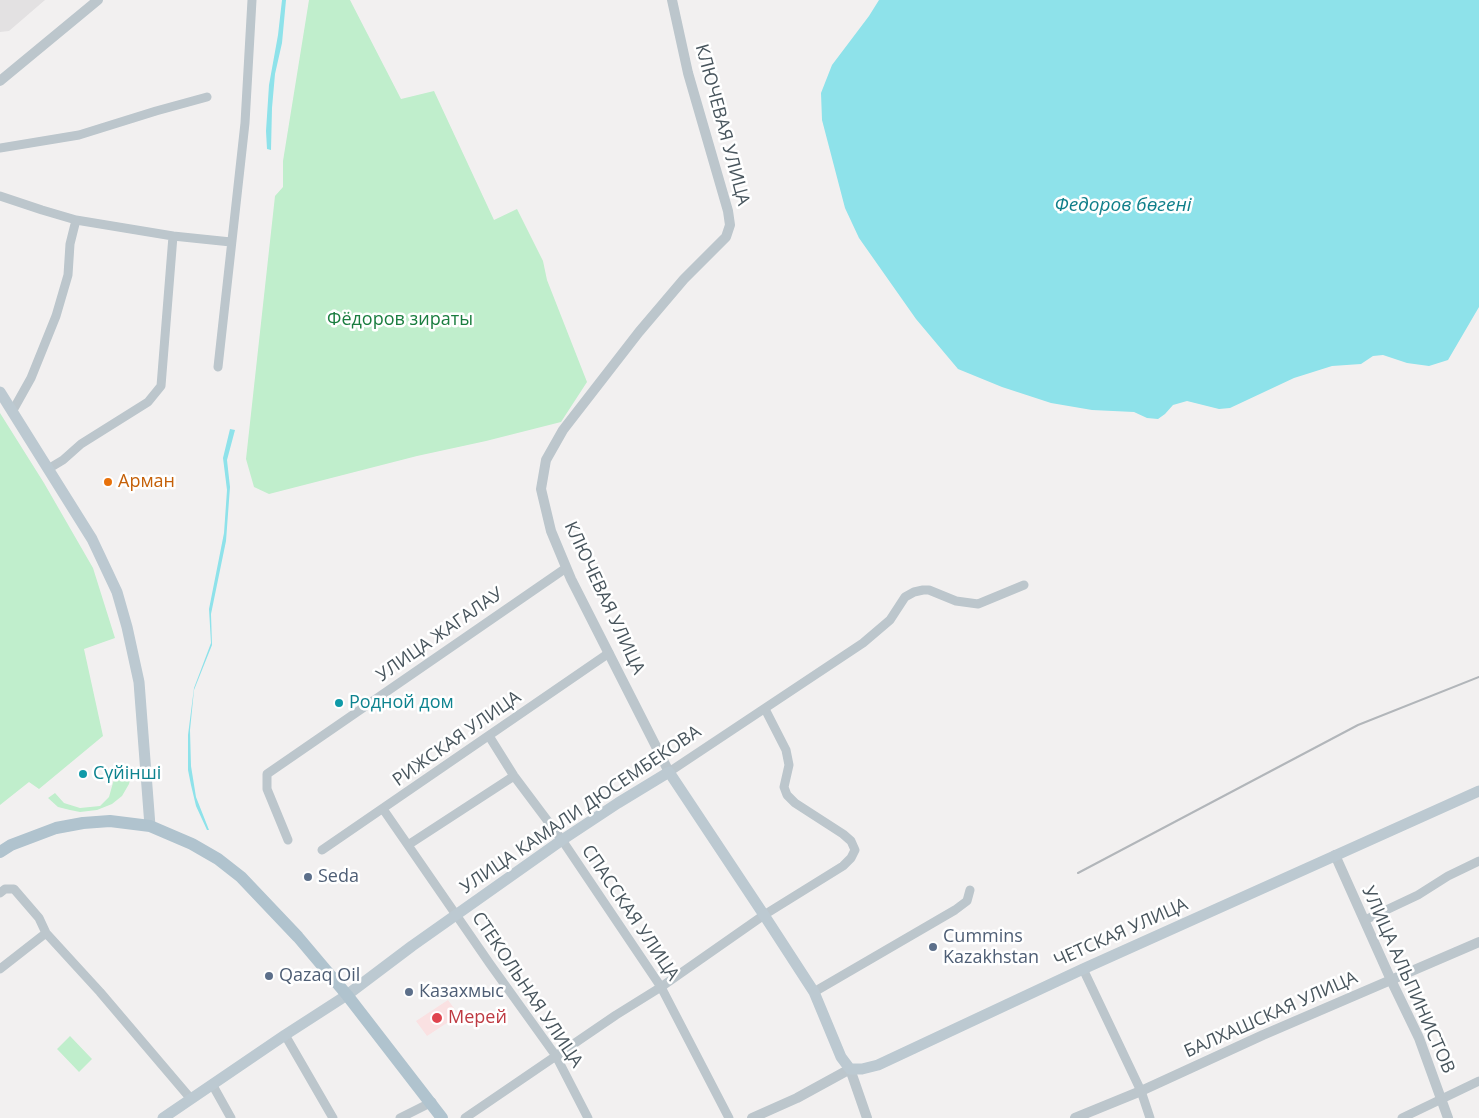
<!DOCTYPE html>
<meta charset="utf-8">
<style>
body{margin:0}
canvas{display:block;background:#f2f0f0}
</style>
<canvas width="1479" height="1118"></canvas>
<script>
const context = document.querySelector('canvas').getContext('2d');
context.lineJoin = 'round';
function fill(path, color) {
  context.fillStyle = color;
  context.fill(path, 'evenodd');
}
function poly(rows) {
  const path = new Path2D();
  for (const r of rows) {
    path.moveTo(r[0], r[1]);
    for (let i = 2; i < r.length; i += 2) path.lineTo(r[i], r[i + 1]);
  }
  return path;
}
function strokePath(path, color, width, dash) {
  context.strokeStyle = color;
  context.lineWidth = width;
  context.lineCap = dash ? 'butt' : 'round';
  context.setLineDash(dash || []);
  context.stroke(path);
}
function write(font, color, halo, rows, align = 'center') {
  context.font = font + ' "Open Sans",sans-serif';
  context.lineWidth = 5;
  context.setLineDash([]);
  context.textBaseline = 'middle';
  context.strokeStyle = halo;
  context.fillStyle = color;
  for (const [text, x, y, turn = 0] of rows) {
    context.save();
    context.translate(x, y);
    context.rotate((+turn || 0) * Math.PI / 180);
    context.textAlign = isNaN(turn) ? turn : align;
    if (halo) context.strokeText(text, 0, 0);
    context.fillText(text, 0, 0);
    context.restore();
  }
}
fill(poly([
 [0,0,45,0,9,31,0,32]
]), '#e3e1e2');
fill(poly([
 [448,1000,459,1015,427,1036,416,1021]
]), '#fae1e2');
fill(poly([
 [309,0,350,0,401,99,434,91,494,220,517,209,543,261,547,280,587,382,561,422,486,441,417,456,269,494,254,487,246,459,275,196,283,187,283,161],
 [0,413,44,483,93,568,115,638,84,649,103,736,39,789,29,782,0,805],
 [133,767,129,784,122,796,112,804,97,810,80,812,70,810,58,807,48,798,55,793,64,803,80,808,100,806,109,797,116,772],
 [70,1036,92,1059,79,1072,57,1049]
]), '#c0eecc');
fill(poly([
 [282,0,286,0,282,43,275,74,272,108,271,150,267,149,266,131,269,85,278,35],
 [879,0,1479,0,1479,307,1448,360,1429,366,1407,363,1383,355,1373,356,1361,364,1332,366,1294,378,1230,408,1219,409,1187,401,1173,405,1165,414,1158,419,1147,418,1134,412,1092,410,1051,403,1002,387,958,369,916,319,859,238,845,208,822,120,821,93,832,65,869,16],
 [230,429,235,430,227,460,230,487,226,541,211,614,212,645,194,690,190,730,191,766,196,797,209,830,207,830,196,806,191,785,188,770,188,735,194,688,211,643,209,609,224,533,227,490,223,458]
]), '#8ee2ea');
strokePath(poly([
 [0,148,79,135,156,111,207,97],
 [0,196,42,210,76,220,70,244,68,275,56,316,31,378,12,412],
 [173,236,231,242],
 [218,367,245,123,252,0],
 [48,469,63,460,81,444,148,402,161,386,173,236,76,220],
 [489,736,514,776,562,840,661,987,729,1118],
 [669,772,863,643,890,620,905,597,914,592,923,590,929,590,956,601,978,604,1024,585],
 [383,809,490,964,556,1056,588,1118],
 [288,840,267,789,267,774,566,568],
 [408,845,514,776],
 [322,850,609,653],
 [0,893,5,889,14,889,39,918,46,933],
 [1365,920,1418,895,1448,876,1479,861],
 [0,969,46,933,100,992,191,1099],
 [1083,969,1141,1091,1150,1118],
 [814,992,955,910,967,901,970,890],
 [285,1035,333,1118],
 [212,1084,231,1118],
 [400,1118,432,1102],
 [465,1118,616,1015,661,987,764,915,843,866,851,858,855,850,851,841,843,834,795,803,787,795,784,787,789,765,786,750,765,709],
 [1402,1118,1479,1081]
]), '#bcc6cc', 9);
strokePath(poly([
 [0,81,98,0],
 [669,772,571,579,551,531,541,489,546,460,563,430,639,332,684,279,726,237,730,225,728,211,688,73,672,0],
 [1335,855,1391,980,1419,1038,1448,1118],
 [752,1118,797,1098,850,1069,867,1118],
 [1075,1118,1141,1091,1263,1035,1479,942]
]), '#bcc6cc', 10);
strokePath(poly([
 [0,392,92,539,117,592,127,627,139,682,150,826],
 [163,1118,285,1035,347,995,412,946,562,840,618,803,669,772,764,915,814,992,841,1057,850,1069,862,1069,878,1065,1083,969,1479,791]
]), '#bcc9d1', 11);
strokePath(poly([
 [0,852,11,845,56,828,83,823,110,821,150,826,192,844,218,859,241,877,298,937,347,995,442,1118]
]), '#b0c3ce', 12);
strokePath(poly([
 [1078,873,1358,725,1479,677]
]), '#b2b6ba', 2);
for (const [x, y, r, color] of [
 [108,482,5,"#e8710a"],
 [339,703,5,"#0f9aa8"],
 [83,774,5,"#0f9aa8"],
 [308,877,5,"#5c6f8a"],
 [933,947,5,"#5c6f8a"],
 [269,976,5,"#5c6f8a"],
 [409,992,5,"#5c6f8a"],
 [437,1018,6,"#e0444e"]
]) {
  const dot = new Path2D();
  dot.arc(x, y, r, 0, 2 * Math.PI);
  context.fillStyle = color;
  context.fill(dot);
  strokePath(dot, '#fff', 2);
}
write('18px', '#48555d', '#fff', [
 ["КЛЮЧЕВАЯ УЛИЦА",722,125,75],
 ["КЛЮЧЕВАЯ УЛИЦА",604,598,65],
 ["УЛИЦА ЖАГАЛАУ",440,635,-35],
 ["РИЖСКАЯ УЛИЦА",457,739,-35],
 ["УЛИЦА КАМАЛИ ДЮСЕМБЕКОВА",581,810,-34],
 ["СПАССКАЯ УЛИЦА",630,913,56],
 ["ЧЕТСКАЯ УЛИЦА",1121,933,-24],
 ["УЛИЦА АЛЬПИНИСТОВ",1408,980,66],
 ["СТЕКОЛЬНАЯ УЛИЦА",527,990,56],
 ["БАЛХАШСКАЯ УЛИЦА",1271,1015,-24]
]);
write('18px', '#1a7d3f', '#fff', [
 ["Фёдоров зираты",400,320]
]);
write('18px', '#c56008', '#fff', [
 ["Арман",118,482]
], 'left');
write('18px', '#0d838f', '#fff', [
 ["Родной дом",349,703],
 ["Сүйінші",93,774]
], 'left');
write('18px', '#4e5e75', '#fff', [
 ["Seda",318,877],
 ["Cummins",943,937],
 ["Kazakhstan",943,958],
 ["Qazaq Oil",279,976],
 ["Казахмыс",419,992]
], 'left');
write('18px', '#be3a42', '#fff', [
 ["Мерей",448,1018]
], 'left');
write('italic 19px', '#107f8a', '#fff', [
 ["Федоров бөгені",1123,206]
]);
</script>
